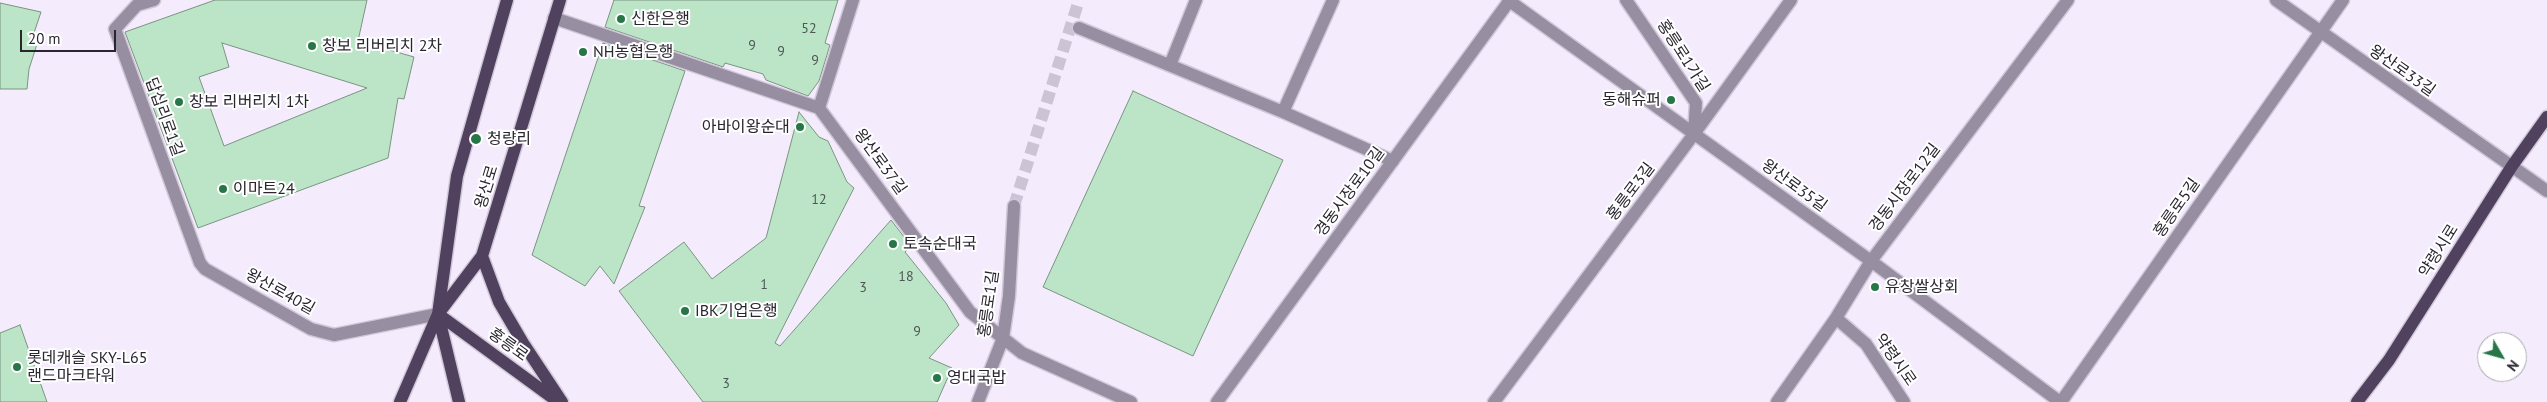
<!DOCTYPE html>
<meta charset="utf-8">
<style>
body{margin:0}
#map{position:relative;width:2547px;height:402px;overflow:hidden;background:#f4ecfd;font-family:"PT Sans",sans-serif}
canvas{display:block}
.north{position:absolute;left:2477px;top:332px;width:50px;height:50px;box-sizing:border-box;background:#fff;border:1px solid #aaa8ac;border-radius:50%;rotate:128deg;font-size:14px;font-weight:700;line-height:20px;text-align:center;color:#2a2630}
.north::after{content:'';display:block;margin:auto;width:18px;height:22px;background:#267647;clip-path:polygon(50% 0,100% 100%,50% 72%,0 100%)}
.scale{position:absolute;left:20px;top:30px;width:96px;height:22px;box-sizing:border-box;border:2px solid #2a2630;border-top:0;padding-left:6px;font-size:15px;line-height:18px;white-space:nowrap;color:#2a2630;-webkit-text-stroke:4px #fff;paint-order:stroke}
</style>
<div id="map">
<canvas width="2547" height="402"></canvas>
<div class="north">N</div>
<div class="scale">20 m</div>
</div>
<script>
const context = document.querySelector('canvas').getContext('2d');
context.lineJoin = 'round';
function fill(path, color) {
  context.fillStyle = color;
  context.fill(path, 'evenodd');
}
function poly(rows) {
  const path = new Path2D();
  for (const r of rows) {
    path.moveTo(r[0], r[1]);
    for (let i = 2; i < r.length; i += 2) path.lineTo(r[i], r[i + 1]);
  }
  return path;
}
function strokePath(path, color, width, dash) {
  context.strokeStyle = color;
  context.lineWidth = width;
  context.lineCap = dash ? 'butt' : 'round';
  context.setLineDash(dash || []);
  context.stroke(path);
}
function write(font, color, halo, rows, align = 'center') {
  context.font = font + ' "PT Sans","Noto Sans KR",sans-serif';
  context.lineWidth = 4;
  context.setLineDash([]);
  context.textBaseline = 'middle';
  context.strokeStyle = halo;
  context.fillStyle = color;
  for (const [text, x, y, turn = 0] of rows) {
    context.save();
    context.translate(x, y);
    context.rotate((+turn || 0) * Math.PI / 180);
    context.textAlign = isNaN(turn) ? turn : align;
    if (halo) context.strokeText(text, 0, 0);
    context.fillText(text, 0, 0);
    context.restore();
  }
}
const building = poly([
 [215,0,367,0,358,41,414,57,404,99,398,98,388,158,198,228,125,32,215,0],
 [222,43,367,88,224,146,199,77,229,67,222,43],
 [614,0,838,0,825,43,830,45,819,81,808,96,766,80,763,74,725,63,723,67,605,27,614,0],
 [0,3,41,12,32,39,38,41,29,69,27,89,0,89,0,3],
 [603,43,685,71,639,206,645,207,614,284,600,266,585,286,532,255,603,43],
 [1133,91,1283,160,1193,356,1043,287,1133,91],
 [799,112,819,137,828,141,847,182,854,188,775,343,780,346,891,220,911,246,905,252,946,303,959,325,929,358,952,368,937,402,703,402,619,291,684,242,712,279,766,238,799,112],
 [20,325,47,402,0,402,0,333,20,325]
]);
fill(building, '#bbe5c6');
strokePath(building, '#7b9482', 1);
strokePath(poly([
 [1014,206,1079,0]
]), '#ccc4d4', 12, [12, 6]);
const minor = poly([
 [154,0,137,5,115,29,200,263,205,269,311,329,334,335,438,314],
 [1508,0,1871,261,2060,402],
 [1626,0,1696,103,1694,134],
 [2276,0,2547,191],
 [554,18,819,108,970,312,1022,353,1131,402],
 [1079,28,1283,112,1393,161],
 [1170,65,1196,0],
 [819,108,853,0],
 [1283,112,1333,0],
 [1836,318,1866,344,1904,402],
 [978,402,1003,338,1009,296,1014,206],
 [1217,402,1510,0],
 [1494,402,1694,134,1791,0],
 [1777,402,1836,318,1871,261,2068,0],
 [2061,402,2343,0]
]);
const major = poly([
 [482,256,499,302,523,343,562,402],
 [438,314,557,401],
 [400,402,438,314,482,256,560,0],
 [459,402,438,314,457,176,507,0],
 [2357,402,2389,360,2512,166,2547,117]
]);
strokePath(minor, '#d0c8d8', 15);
strokePath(major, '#d0c8d8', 15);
strokePath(minor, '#978fa1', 12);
strokePath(major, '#50425f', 12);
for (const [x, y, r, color] of [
 [621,19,5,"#267647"],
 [312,46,5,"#267647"],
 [583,52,5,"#267647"],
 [1671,100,5,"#267647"],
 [179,102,5,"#267647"],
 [800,127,5,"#267647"],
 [476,139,6,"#267647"],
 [223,189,5,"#267647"],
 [893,244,5,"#267647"],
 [1875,287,5,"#267647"],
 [685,311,5,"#267647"],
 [17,367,5,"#267647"],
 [937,378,5,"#267647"]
]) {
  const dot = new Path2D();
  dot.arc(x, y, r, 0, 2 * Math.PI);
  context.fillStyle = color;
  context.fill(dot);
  strokePath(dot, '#fff', 2);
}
write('14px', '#4e5656', null, [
 ["52",809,29],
 ["9",752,46],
 ["9",781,52],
 ["9",815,61],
 ["12",819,200],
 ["18",906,277],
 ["1",764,285],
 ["3",863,288],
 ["9",917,332],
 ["3",726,384]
]);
write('16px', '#2a2630', '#fff', [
 ["신한은행",631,19],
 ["창보 리버리치 2차",322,46],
 ["NH농협은행",593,52],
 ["동해슈퍼",1661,100,"right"],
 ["창보 리버리치 1차",189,102],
 ["아바이왕순대",790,127,"right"],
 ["청량리",487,139],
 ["이마트24",233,189],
 ["토속순대국",903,244],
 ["유창쌀상회",1885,287],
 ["IBK기업은행",695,311],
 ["롯데캐슬 SKY-L65",27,358],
 ["랜드마크타워",27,376],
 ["영대국밥",947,378]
], 'left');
write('16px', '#2a2630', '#fff', [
 ["홍릉로1가길",1683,56,57],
 ["왕산로33길",2402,71,35],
 ["답십리로1길",164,117,70],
 ["왕산로37길",880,162,54],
 ["왕산로35길",1794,186,36],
 ["왕산로",487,187,-73],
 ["경동시장로12길",1905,188,-53],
 ["경동시장로10길",1350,192,-54],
 ["홍릉로3길",1631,192,-53],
 ["홍릉로5길",2177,208,-55],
 ["약령시로",2439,251,-58],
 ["왕산로40길",280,292,29],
 ["홍릉로1길",989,304,-82],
 ["홍릉로",508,345,36],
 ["약령시로",1895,360,55]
]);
</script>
